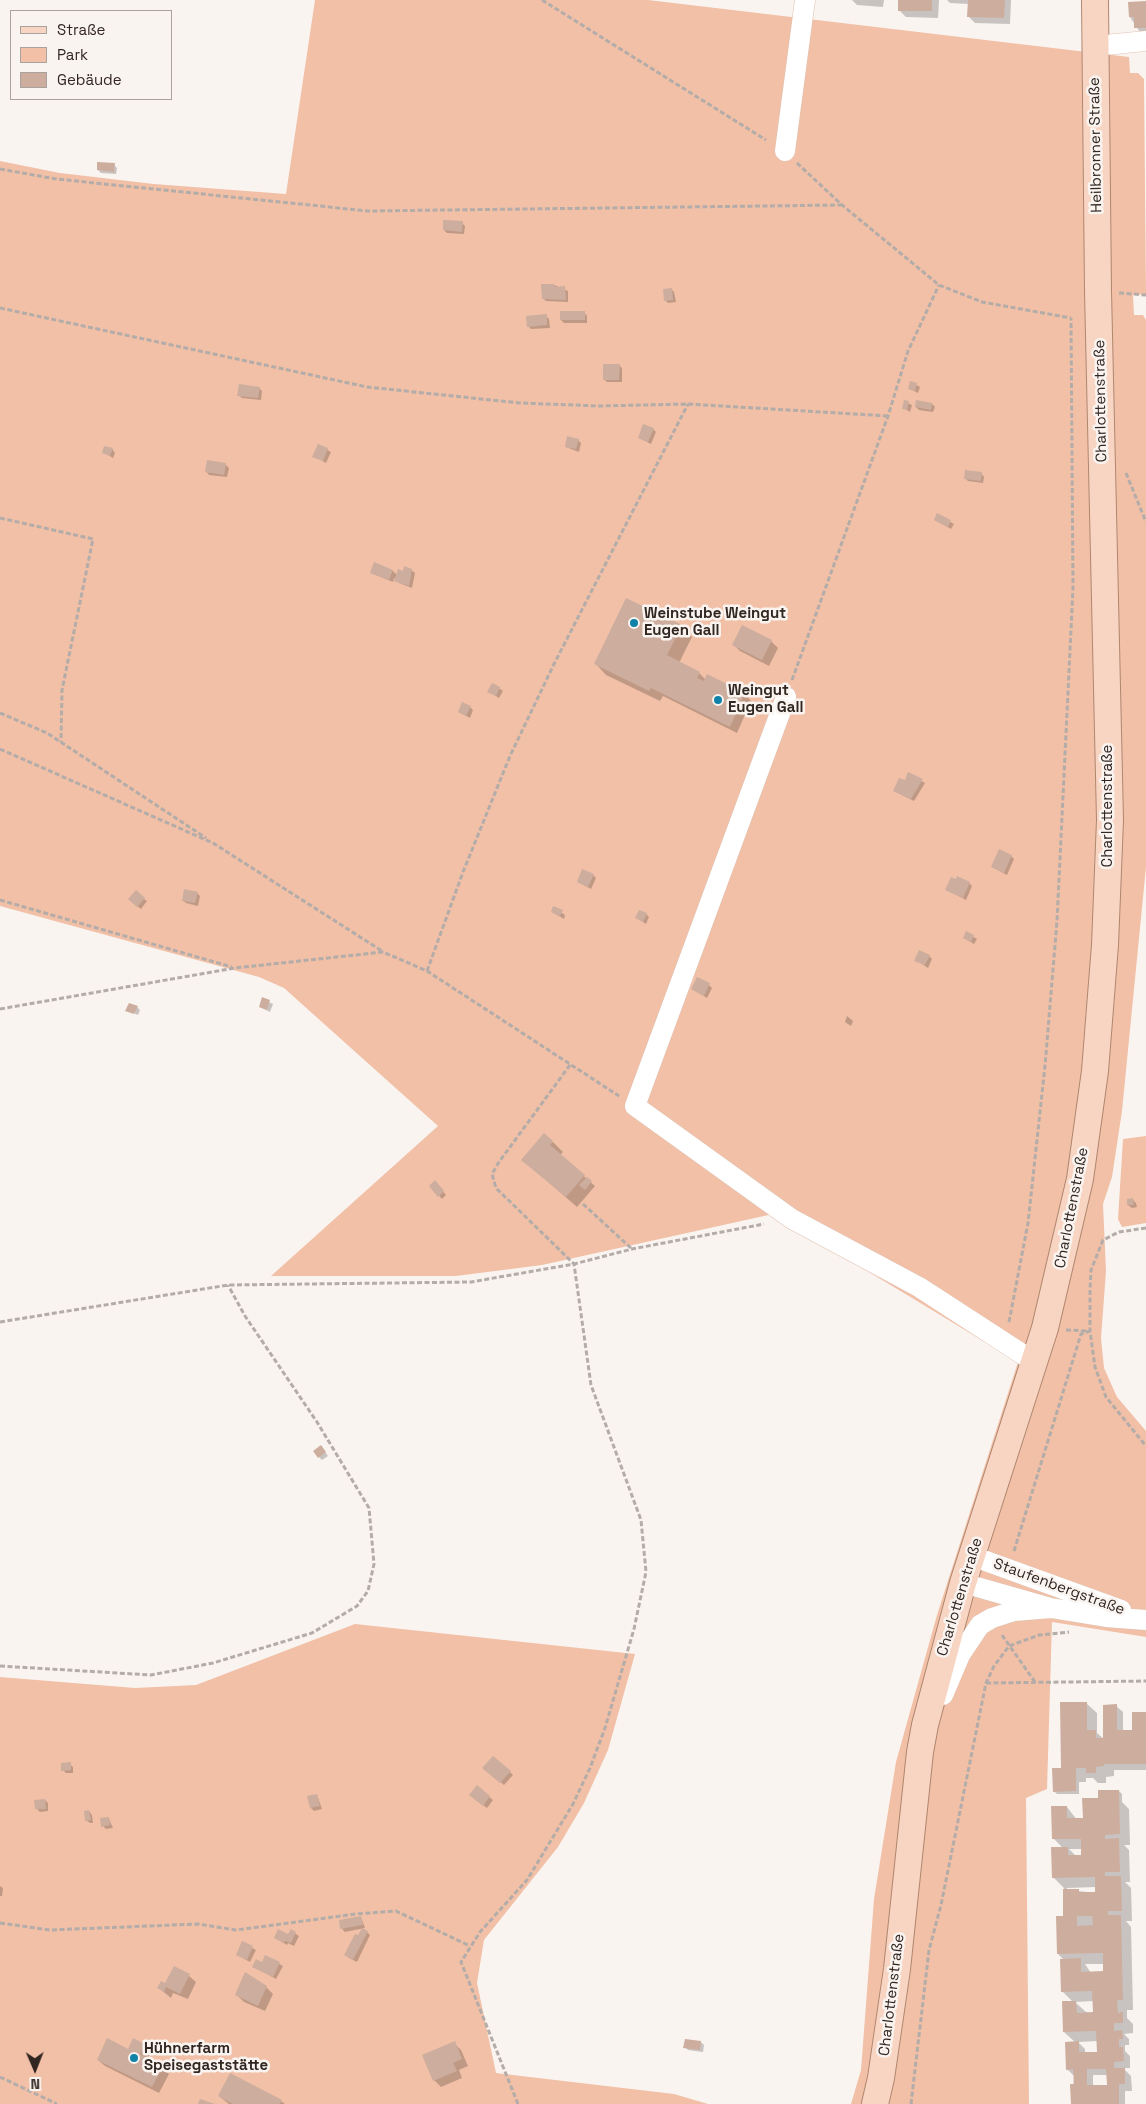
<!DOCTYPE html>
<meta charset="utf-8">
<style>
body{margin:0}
#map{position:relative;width:1146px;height:2104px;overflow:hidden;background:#faf4f0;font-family:"Space Grotesk",sans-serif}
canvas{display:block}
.legend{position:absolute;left:10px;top:10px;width:162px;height:90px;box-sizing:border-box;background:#faf4f0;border:1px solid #aaa29d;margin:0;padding:6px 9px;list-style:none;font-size:15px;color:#322620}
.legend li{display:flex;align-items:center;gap:10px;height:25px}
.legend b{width:25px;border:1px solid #aaa29d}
.north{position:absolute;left:10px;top:2044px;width:50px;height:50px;-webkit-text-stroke:4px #faf4f0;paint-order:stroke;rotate:179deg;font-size:14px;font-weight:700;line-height:20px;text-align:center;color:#322620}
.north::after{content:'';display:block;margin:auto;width:18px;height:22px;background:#322620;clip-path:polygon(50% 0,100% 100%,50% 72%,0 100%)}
</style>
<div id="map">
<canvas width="1146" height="2104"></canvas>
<ul class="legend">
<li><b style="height:6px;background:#f8d5c2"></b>Straße</li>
<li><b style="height:14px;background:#f1c0a7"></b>Park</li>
<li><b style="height:14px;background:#ccad9e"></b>Gebäude</li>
</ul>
<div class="north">N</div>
</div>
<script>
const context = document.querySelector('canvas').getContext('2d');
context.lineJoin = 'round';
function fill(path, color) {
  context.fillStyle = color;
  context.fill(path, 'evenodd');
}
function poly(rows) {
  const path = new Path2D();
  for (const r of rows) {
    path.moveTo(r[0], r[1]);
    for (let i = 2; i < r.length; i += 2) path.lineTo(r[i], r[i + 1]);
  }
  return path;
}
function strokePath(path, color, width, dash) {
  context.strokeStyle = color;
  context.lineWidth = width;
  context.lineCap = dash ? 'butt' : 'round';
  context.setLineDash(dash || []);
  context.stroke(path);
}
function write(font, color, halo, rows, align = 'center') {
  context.font = font + ' "Space Grotesk",sans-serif';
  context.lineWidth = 5;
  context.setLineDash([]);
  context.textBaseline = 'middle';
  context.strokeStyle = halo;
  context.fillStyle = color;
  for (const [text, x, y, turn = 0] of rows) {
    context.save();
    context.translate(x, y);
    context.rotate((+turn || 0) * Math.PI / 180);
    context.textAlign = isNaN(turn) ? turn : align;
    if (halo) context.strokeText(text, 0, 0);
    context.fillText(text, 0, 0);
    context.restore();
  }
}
fill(poly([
 [315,0,648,0,1129,57,1130,73,1138,73,1144,79,1146,294,1133,295,1134,315,1143,315,1146,320,1146,867,1122,1111,1112,1177,1103,1204,1106,1271,1101,1338,1104,1368,1117,1397,1146,1431,1146,1637,1052,1622,1047,1789,1026,1798,1029,2104,851,2104,861,2070,874,1899,896,1762,937,1615,1018,1362,773,1214,542,1265,456,1276,271,1276,438,1126,284,988,259,977,0,906,0,161,60,173,154,184,286,194],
 [1146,1136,1146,1223,1122,1227,1118,1219,1123,1139],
 [355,1624,635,1654,608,1750,584,1803,558,1847,484,1940,477,1983,496,2073,674,2094,708,2104,0,2104,0,1677,135,1688,196,1685]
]), '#f1c0a7');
fill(poly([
 [852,0,884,0,883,7,857,5],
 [899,0,939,0,938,18,906,17,899,10],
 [947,0,1011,0,1010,24,975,23,968,16,969,4,950,3],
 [1146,2,1146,34,1142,35,1130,17],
 [114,165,117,168,116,174,101,173,98,170],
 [462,223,465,226,464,234,447,233,444,230],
 [554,285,568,291,568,302,546,301,543,298],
 [671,289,674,292,676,302,668,303,665,300],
 [584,312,587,316,587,323,564,323,561,320],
 [546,316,549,319,550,328,531,329,528,326],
 [619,365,622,368,622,382,607,382,604,379],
 [911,382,920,387,918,393,910,389],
 [259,388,262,391,261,400,242,398,239,395],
 [905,402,912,405,910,412,904,408],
 [932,404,935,407,933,412,919,410,916,407],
 [653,429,656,432,651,444,639,438],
 [578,440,581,443,579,452,566,447],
 [318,445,331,452,326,463,314,456],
 [112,449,115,453,113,458,103,452],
 [226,465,229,468,227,477,209,475,206,471],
 [981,473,984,477,983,483,968,481,965,478],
 [938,515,954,524,951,529,935,520],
 [411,570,415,573,412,588,399,583,394,578,393,582,371,573,393,571,397,575],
 [681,626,692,637,679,663,699,673,706,680,745,694,751,701,737,733,663,696,660,701,606,675,596,664],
 [771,641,778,648,769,666,740,651,733,644],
 [493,684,503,691,499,698,489,692],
 [470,707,473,710,470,718,459,712],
 [909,774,925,783,914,801,894,791,905,782],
 [1011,856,1014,859,1007,875,992,867],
 [593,875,596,878,591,889,578,882],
 [969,883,972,886,966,900,947,890],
 [197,893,200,896,198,906,186,903,183,900],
 [144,899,147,901,141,909,132,902],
 [554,908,565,915,564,919,552,912],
 [646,914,649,917,646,924,637,918],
 [967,933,977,939,974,944,964,938],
 [929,956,932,959,928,968,916,960],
 [709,985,712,988,707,998,692,989],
 [263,999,273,1004,270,1012,260,1007],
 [137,1007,140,1010,138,1015,127,1010],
 [847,1016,853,1021,851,1026,845,1022],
 [553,1142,563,1152,560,1155,595,1186,577,1207,523,1160],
 [435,1182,446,1195,442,1199,431,1186],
 [1133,1200,1136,1203,1137,1207,1132,1208,1128,1205],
 [324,1450,328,1456,322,1460,319,1457],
 [1086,1703,1097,1713,1097,1733,1105,1740,1116,1706,1123,1712,1123,1731,1133,1731,1146,1713,1146,1770,1114,1770,1114,1776,1106,1777,1106,1783,1098,1783,1093,1778,1086,1778,1086,1782,1079,1782,1079,1794,1057,1794,1054,1791],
 [493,1757,513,1775,504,1785,487,1771],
 [70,1764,73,1767,73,1773,66,1773,63,1770],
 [477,1787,493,1800,487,1808,474,1798],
 [1119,1791,1122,1794,1122,1802,1129,1809,1130,1845,1124,1845,1129,1850,1130,1882,1125,1882,1131,1888,1132,1921,1126,1921,1131,1927,1133,2010,1127,2010,1127,2018,1133,2024,1133,2033,1124,2034,1129,2039,1129,2045,1125,2045,1125,2051,1130,2056,1130,2068,1123,2068,1131,2076,1132,2091,1125,2091,1125,2104,1072,2104,1074,2076,1067,2069,1075,2042,1064,2032,1073,2002,1062,1991,1064,1960,1058,1954,1065,1917,1064,1888,1053,1877,1063,1848,1053,1838,1067,1807,1077,1820,1084,1819,1099,1799],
 [1069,1849,1082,1849,1083,1856,1076,1856],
 [1096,1887,1096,1893,1067,1890,1067,1888],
 [1085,1964,1104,1964,1105,1972,1091,1973],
 [1094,2001,1094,2014,1086,2012,1075,2002],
 [1098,2041,1098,2053,1085,2053,1085,2049,1078,2042],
 [1093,2075,1108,2075,1108,2086,1093,2086],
 [317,1795,322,1809,314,1811,311,1808],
 [45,1800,48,1803,48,1811,40,1812,37,1809],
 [89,1811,92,1815,93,1823,90,1823,86,1820],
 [109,1819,113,1828,106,1829,103,1826],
 [0,1886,3,1888,2,1896,0,1896],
 [361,1917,365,1928,345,1932,342,1929],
 [291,1931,299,1936,294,1946,288,1943,287,1945,275,1938,289,1936],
 [367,1932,370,1935,357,1962,349,1958,346,1955,359,1937],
 [243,1943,256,1950,250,1962,237,1955],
 [266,1957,283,1966,276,1979,254,1967,262,1964],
 [189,1976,196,1982,188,1999,173,1993,171,1998,159,1988],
 [266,1987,273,1994,265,2011,244,2002,237,1995],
 [701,2042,704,2045,703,2052,688,2050,685,2047],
 [454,2043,461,2050,468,2066,459,2070,462,2078,441,2087,434,2080],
 [144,2045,151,2052,147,2060,162,2067,169,2074,159,2093,105,2066,98,2060],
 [219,2096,281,2101,285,2104,229,2104]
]), '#0003');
fill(poly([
 [898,0,932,0,932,11,898,11],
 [968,0,1005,0,1004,18,967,17],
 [1146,1,1146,28,1134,28,1134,17,1129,17,1128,2],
 [97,162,115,163,114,172,97,170],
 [443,220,463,221,462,232,443,230],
 [541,284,554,284,555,287,565,286,566,300,542,299],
 [672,288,673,300,664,301,663,289],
 [560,311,585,311,585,320,560,320],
 [547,314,547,325,527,327,526,316],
 [603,364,620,364,619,380,603,380],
 [910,381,917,383,915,391,908,389],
 [239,384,260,387,258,398,237,396],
 [904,400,909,401,907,410,902,409],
 [916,400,932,403,931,410,915,407],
 [643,424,654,428,648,442,638,438],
 [567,436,579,439,576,449,565,447],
 [318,444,328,448,323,461,312,457],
 [104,446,113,448,110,456,102,453],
 [207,460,226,463,224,475,205,472],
 [965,470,982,472,981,481,964,479],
 [937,513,951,520,948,527,934,520],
 [374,562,393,570,389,580,370,573],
 [404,566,412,569,409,586,394,581,398,569,403,571],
 [626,598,682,625,667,655,700,672,697,678,704,681,707,674,745,693,730,727,651,688,649,691,594,664],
 [742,625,772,640,762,660,732,645],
 [492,683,500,687,496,696,487,692],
 [462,702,471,706,466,716,458,712],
 [908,772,923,779,911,799,893,791,899,778,905,780],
 [999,849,1012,855,1004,873,991,867],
 [582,869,594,874,588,887,577,882],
 [957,876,970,882,963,898,945,890,951,877,956,879],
 [184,889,198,892,195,903,182,901],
 [136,890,145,898,137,907,128,899],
 [553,906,563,910,560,916,551,912],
 [639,910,647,913,643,922,635,918],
 [966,931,974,935,971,942,963,938],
 [919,950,930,955,925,965,914,961],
 [697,977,710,983,704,996,691,989],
 [262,997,270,1000,267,1010,259,1007],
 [129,1003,138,1006,134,1014,125,1011],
 [544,1133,553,1141,550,1145,585,1175,566,1197,521,1160],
 [587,1177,592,1181,585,1190,579,1185],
 [435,1180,444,1191,438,1197,429,1186],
 [1133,1198,1134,1205,1127,1205,1127,1199],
 [321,1445,326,1452,318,1458,313,1451],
 [1060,1702,1087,1702,1087,1730,1096,1730,1096,1738,1103,1738,1103,1705,1117,1704,1117,1730,1132,1730,1132,1712,1146,1712,1146,1764,1104,1764,1104,1766,1096,1767,1096,1773,1086,1773,1086,1768,1076,1768,1076,1791,1053,1792,1052,1768,1061,1768],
 [493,1756,511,1771,500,1783,482,1768],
 [71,1762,71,1770,61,1771,61,1763],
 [477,1785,490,1796,483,1806,469,1795],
 [1098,1790,1119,1790,1120,1834,1105,1835,1105,1839,1119,1838,1120,1872,1105,1872,1105,1876,1121,1876,1122,1911,1108,1911,1108,1915,1121,1915,1123,2000,1117,2000,1118,2013,1123,2012,1123,2023,1114,2023,1114,2031,1122,2030,1123,2039,1119,2039,1119,2047,1123,2047,1124,2061,1114,2062,1114,2068,1125,2068,1125,2084,1119,2084,1119,2104,1071,2104,1070,2084,1074,2084,1073,2069,1066,2070,1065,2042,1079,2041,1079,2052,1097,2052,1096,2031,1063,2032,1062,2001,1076,2001,1077,2013,1093,2012,1092,1991,1061,1992,1060,1959,1081,1958,1081,1972,1103,1971,1103,1953,1057,1954,1056,1916,1063,1916,1063,1889,1079,1889,1079,1892,1095,1892,1095,1877,1052,1878,1051,1847,1068,1847,1068,1855,1081,1855,1081,1839,1052,1839,1051,1806,1067,1806,1067,1818,1083,1818,1082,1798,1098,1798],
 [1077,1916,1092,1916,1093,1925,1077,1926],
 [1087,2069,1106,2069,1107,2085,1087,2085],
 [317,1794,320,1806,310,1808,307,1796],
 [45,1799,46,1809,35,1809,34,1800],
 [89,1810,91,1820,85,1821,84,1811],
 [109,1817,110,1825,101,1827,100,1818],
 [361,1916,363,1925,340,1929,339,1920],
 [362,1928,368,1931,353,1960,344,1955,355,1934,358,1935],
 [278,1929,288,1934,291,1929,296,1932,291,1943,285,1941,284,1943,274,1938],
 [242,1941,253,1946,247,1960,236,1955],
 [265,1955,280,1962,273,1977,252,1967,256,1959,262,1962],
 [174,1966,190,1974,180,1994,166,1987,164,1992,157,1988,161,1981,165,1983],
 [245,1972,267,1986,258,2006,235,1995],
 [107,2038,128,2049,133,2038,145,2044,140,2054,163,2066,152,2087,97,2060],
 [685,2039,701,2041,700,2050,683,2048],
 [455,2041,462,2059,453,2063,457,2071,433,2081,422,2055],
 [230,2073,282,2100,280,2104,233,2104,218,2096],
 [200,2099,215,2104,198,2104]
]), '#ccad9e');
const minor = poly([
 [1095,46,1146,41],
 [785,151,805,0],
 [786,697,635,1106,792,1219,919,1287,1036,1363],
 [972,1556,1121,1610],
 [963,1583,1051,1608,1106,1617,1146,1620],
 [943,1695,960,1655,980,1625,992,1618,1014,1611,1051,1608]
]);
const major = poly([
 [875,2104,881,2078,897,1969,920,1752,925,1725,963,1583,1045,1328,1080,1179,1095,1071,1105,945,1110,820,1098,291,1095,0]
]);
strokePath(minor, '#e1c2b2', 21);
strokePath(major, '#b0866f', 28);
strokePath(poly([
 [542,0,766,140],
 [797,163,842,205,939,285,982,302,1071,318],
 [0,169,56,179,368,211,842,205],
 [1119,293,1146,295],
 [0,308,367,387,520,403,599,406,688,404,888,416],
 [1126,473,1146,522],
 [0,518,93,539,62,690,61,742],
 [792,680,888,416,908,351,939,285],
 [0,713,47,733,206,838],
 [0,749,213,843,382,951],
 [0,900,232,967],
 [427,971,463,872,510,756,554,664,688,404],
 [0,1009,235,968,383,952,427,971,619,1096],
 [583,1204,632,1249],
 [1146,1228,1119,1232,1103,1240,1091,1270,1090,1290,1090,1331,1095,1367,1106,1397,1146,1446],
 [0,1322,228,1285,471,1282,574,1264,632,1249,764,1224],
 [1009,1322,1028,1223,1045,1066,1057,921,1073,588,1071,318],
 [1066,1330,1087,1331],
 [1014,1551,1081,1334,1090,1331],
 [1002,1635,1035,1682],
 [0,1666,151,1675,213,1663,312,1633,357,1606,368,1591,374,1564,369,1508,317,1422,245,1316,228,1285],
 [986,1683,1146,1681],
 [0,1923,50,1930,198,1924,236,1930,356,1914,396,1911,470,1946],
 [0,2077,57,2104],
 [518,2104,461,1962,480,1932,527,1880,573,1804,590,1768,605,1728,634,1629,646,1572,641,1520,591,1385,574,1264,496,1188,492,1174,499,1162,570,1065],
 [911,2104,929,1950,941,1905,986,1683,994,1666,1009,1646,1039,1635,1069,1632]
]), '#b4aca8', 3, [5, 2.5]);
strokePath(minor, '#fff', 20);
strokePath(major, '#f8d5c2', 26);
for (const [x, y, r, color] of [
 [634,623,5,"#1082a9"],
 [718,700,5,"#1082a9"],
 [134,2058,5,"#1082a9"]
]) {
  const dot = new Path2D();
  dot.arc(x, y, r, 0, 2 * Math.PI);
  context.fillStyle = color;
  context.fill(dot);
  strokePath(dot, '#faf4f0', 2);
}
write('15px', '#322620', '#faf4f0', [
 ["Heilbronner Straße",1096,145,-91],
 ["Charlottenstraße",1101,401,-91],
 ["Charlottenstraße",1108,806,-90],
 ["Charlottenstraße",1072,1208,-79],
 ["Staufenbergstraße",1059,1587,20],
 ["Charlottenstraße",960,1597,-73],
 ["Charlottenstraße",892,1995,-83]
]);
write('bold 15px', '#322620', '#faf4f0', [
 ["Weinstube Weingut",644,614],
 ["Eugen Gall",644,631],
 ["Weingut",728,691],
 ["Eugen Gall",728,708],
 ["Hühnerfarm",144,2049],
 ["Speisegaststätte",144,2066]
], 'left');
</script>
